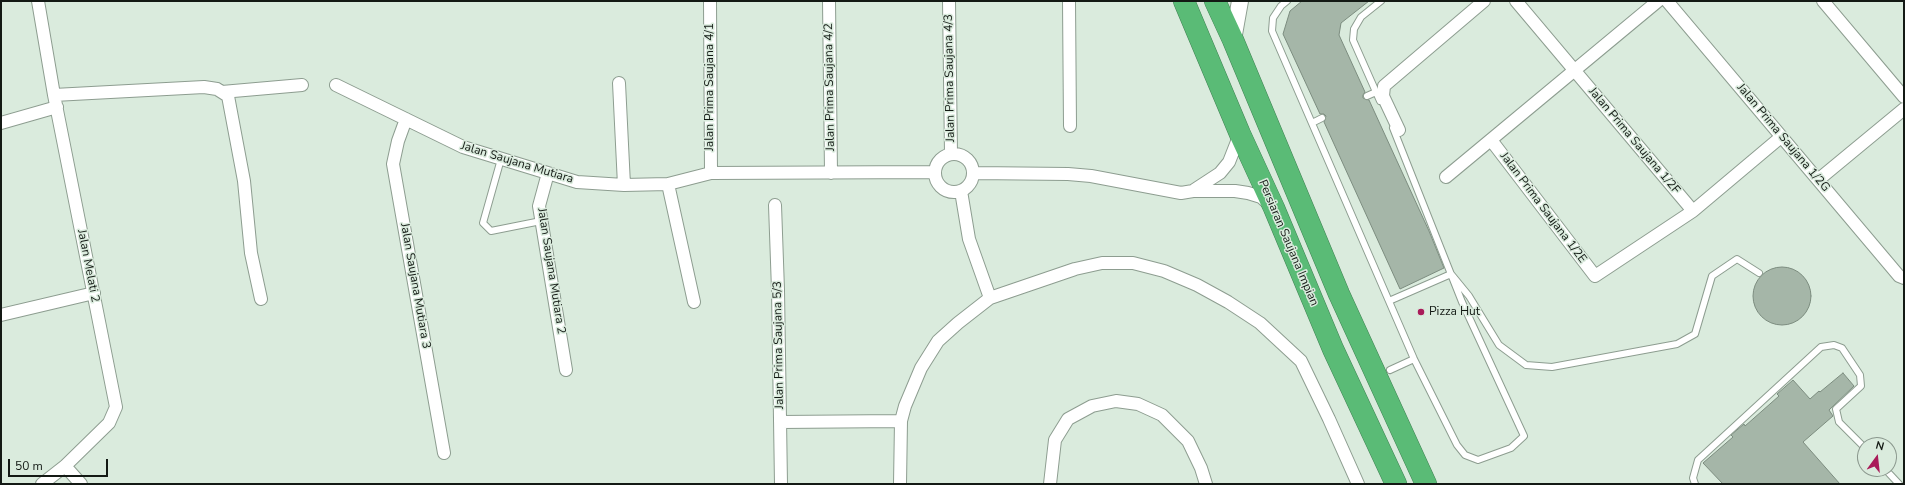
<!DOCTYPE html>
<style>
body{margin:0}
#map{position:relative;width:1905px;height:485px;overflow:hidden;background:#daebdd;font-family:"Nunito Sans",sans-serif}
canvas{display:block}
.frame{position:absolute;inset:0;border:2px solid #131914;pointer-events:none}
.north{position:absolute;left:1857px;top:437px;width:40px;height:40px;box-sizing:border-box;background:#daebdd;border:1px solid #8a978d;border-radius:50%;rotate:15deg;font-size:11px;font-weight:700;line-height:16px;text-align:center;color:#131914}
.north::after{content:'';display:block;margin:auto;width:14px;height:18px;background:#a91b59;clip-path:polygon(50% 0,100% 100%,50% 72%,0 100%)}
.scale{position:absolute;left:8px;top:459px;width:100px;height:18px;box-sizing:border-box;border:2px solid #131914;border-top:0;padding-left:5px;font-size:12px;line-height:14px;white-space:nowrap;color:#131914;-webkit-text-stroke:3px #daebdd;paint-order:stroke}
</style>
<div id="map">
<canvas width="1905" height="485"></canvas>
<div class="frame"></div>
<div class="north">N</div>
<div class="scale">50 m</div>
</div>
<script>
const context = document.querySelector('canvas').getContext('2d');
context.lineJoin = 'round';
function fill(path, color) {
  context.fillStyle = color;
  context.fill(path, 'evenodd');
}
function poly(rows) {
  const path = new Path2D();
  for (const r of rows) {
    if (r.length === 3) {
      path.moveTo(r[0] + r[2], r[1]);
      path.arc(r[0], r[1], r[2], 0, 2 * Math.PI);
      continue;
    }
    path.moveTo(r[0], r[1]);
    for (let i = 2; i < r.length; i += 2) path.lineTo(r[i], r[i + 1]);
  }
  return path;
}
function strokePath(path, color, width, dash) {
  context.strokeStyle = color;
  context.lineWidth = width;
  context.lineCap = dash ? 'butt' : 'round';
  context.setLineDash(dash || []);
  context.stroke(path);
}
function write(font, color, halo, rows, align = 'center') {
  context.font = font + ' "Nunito Sans",sans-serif';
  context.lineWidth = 3;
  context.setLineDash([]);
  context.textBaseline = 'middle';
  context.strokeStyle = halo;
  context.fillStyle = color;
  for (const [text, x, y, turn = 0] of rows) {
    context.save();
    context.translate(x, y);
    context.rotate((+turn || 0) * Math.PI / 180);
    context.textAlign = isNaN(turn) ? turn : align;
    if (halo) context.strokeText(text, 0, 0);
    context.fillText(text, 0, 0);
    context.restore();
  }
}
const building = poly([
 [1302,1,1369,1,1341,23,1339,35,1365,92,1363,95,1363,98,1369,100,1429,231,1444,268,1400,289,1324,122,1326,116,1324,114,1320,114,1283,34,1290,11,1302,1],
 [1782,296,29],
 [1843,373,1854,386,1829,410,1833,416,1803,442,1840,484,1723,484,1703,463,1733,437,1731,435,1744,424,1745,426,1779,396,1777,394,1793,380,1810,399,1819,391,1820,392,1843,373]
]);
fill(building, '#a5b6a8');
strokePath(building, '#7c8c7f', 1);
const lane = poly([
 [1287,1,1281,6,1273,18,1272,31,1414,359,1457,445,1465,455,1478,460,1511,448,1524,436,1462,302,1393,128],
 [1367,96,1376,92],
 [1380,101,1353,40,1354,29,1361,17,1381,1],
 [1312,123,1322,118],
 [501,159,483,223,491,231,541,221],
 [1389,301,1451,274,1469,296,1499,345,1526,365,1552,367,1677,344,1695,334,1712,276,1737,259,1759,273],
 [1390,370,1414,359],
 [1885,469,1899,484],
 [1695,484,1693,478,1698,460,1821,347,1834,345,1842,348,1860,375,1861,386,1836,409,1839,422,1865,448]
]);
const street = poly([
 [38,1,54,95,116,407,109,423,65,466,42,484],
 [710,1,711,173],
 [829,1,831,173],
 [949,1,951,154],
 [1069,1,1070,126],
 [1516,1,1693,211],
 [1667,1,1899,276,1904,278],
 [1823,1,1904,97],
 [619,83,624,185],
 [336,85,463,147,577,182,624,185,668,184,711,173,935,172],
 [222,92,302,85],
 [54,95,204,87,217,89,228,96,244,181,251,253,261,299],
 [406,119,398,141,393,164,444,453],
 [1,123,57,107],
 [1399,130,1383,96,1384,86,1484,1],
 [1491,140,1595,276,1693,211,1781,137],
 [954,173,19],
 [548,173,539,206,566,370],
 [974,173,1068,174,1091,176,1181,193,1193,191,1235,191,1248,193,1261,197,1270,205],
 [1446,177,1658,1],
 [1818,180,1904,109],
 [668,184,694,302],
 [1194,190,1220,173,1229,162,1240,134],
 [961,191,969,239,990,298],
 [775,205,778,290,781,484],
 [1,315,94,293],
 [780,422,901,421],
 [65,466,81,484],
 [900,484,901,421,905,406,921,368,938,341,958,323,990,298,1075,269,1102,263,1133,263,1164,271,1197,285,1228,302,1260,323,1301,361,1329,419,1358,484],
 [1050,484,1055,440,1068,419,1092,406,1116,401,1138,404,1162,415,1188,441,1201,468,1206,484]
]);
const secondary = poly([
 [1233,40,1240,1]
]);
const highway = poly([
 [1184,1,1240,134,1274,208,1333,349,1396,484],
 [1215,1,1233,40,1339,294,1426,484]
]);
strokePath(lane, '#8d9d90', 8);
strokePath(street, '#8d9d90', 14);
strokePath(secondary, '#8d9d90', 18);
strokePath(highway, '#418254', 22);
strokePath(lane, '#fff', 6);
strokePath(street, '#fff', 12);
strokePath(secondary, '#fff', 16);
strokePath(highway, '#5abb76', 21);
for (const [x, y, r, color] of [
 [1421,312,4,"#a91b59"]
]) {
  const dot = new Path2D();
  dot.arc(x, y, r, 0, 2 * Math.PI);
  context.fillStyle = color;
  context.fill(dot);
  strokePath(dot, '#daebdd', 1.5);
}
write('12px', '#131914', '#daebdd', [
 ["Jalan Prima Saujana 4/3",950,78,-91],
 ["Jalan Prima Saujana 4/1",710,87,-90],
 ["Jalan Prima Saujana 4/2",830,87,-91],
 ["Jalan Prima Saujana 1/2G",1783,138,50],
 ["Jalan Prima Saujana 1/2F",1634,141,50],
 ["Jalan Saujana Mutiara",517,163,17],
 ["Jalan Prima Saujana 1/2E",1543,208,53],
 ["Persiaran Saujana Impian",1288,243,67],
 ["Jalan Melati 2",88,266,79],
 ["Jalan Saujana Mutiara 2",551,271,81],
 ["Jalan Saujana Mutiara 3",415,286,80],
 ["Jalan Prima Saujana 5/3",779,345,-91]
]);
write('12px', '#131914', '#daebdd', [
 ["Pizza Hut",1429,312]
], 'left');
</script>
